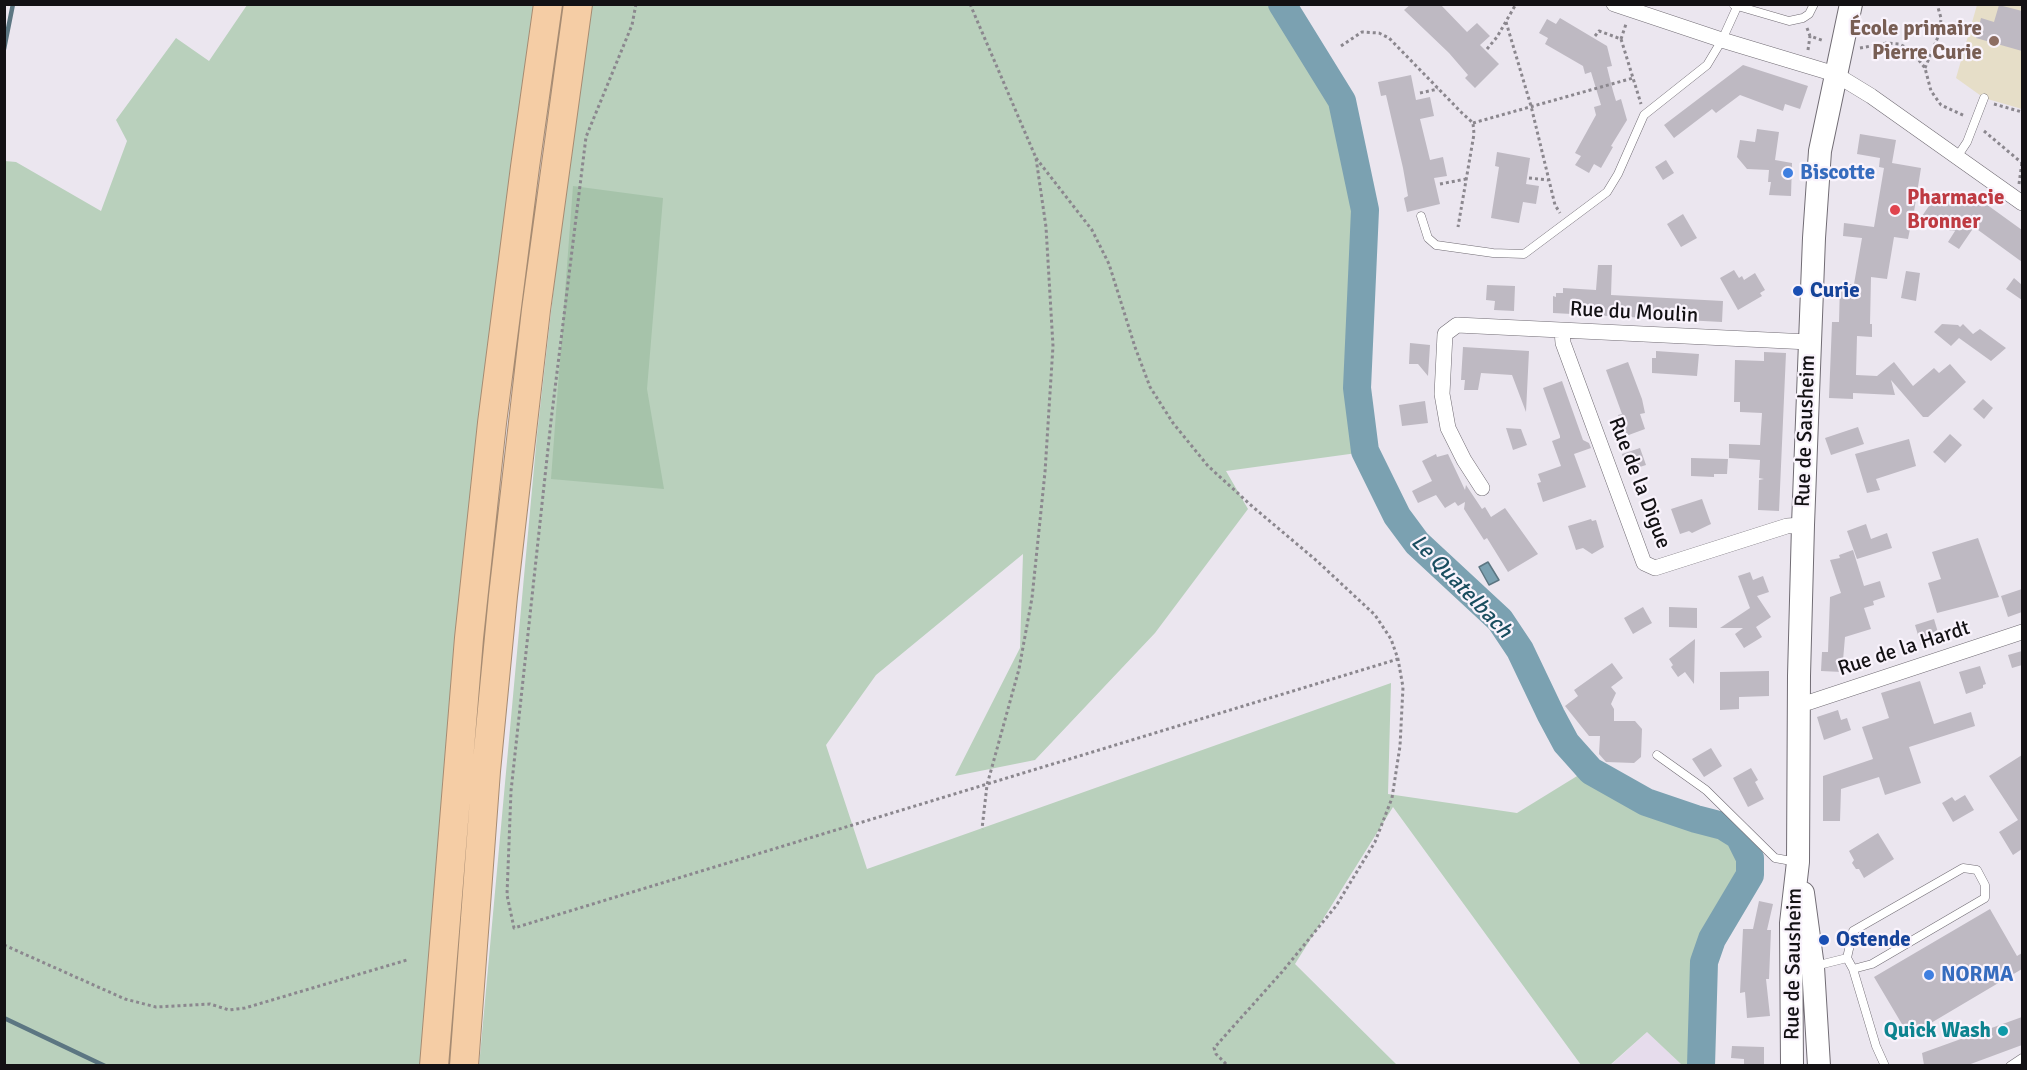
<!DOCTYPE html>
<meta charset="utf-8">
<style>
body{margin:0}
#map{position:relative;width:2027px;height:1070px;overflow:hidden;background:#ebe6ef;font-family:Signika,sans-serif}
canvas{display:block}
.frame{position:absolute;inset:0;border:6px solid #131114;pointer-events:none}
</style>
<div id="map">
<canvas width="2027" height="1070"></canvas>
<div class="frame"></div>
</div>
<script>
const context = document.querySelector('canvas').getContext('2d');
context.lineJoin = 'round';
function fill(path, color) {
  context.fillStyle = color;
  context.fill(path, 'evenodd');
}
function poly(rows) {
  const path = new Path2D();
  for (const r of rows) {
    path.moveTo(r[0], r[1]);
    for (let i = 2; i < r.length; i += 2) path.lineTo(r[i], r[i + 1]);
  }
  return path;
}
function strokePath(path, color, width, dash) {
  context.strokeStyle = color;
  context.lineWidth = width;
  context.lineCap = dash ? 'butt' : 'round';
  context.setLineDash(dash || []);
  context.stroke(path);
}
function write(font, color, halo, rows, align = 'center') {
  context.font = font + ' Signika,sans-serif';
  context.lineWidth = 4.5;
  context.setLineDash([]);
  context.textBaseline = 'middle';
  context.strokeStyle = halo;
  context.fillStyle = color;
  for (const [text, x, y, turn = 0] of rows) {
    context.save();
    context.translate(x, y);
    context.rotate((+turn || 0) * Math.PI / 180);
    context.textAlign = isNaN(turn) ? turn : align;
    if (halo) context.strokeText(text, 0, 0);
    context.fillText(text, 0, 0);
    context.restore();
  }
}
fill(poly([
 [1647,1032,1682,1065,1610,1066]
]), '#e6dcec');
fill(poly([
 [1977,5,2022,5,2022,109,1984,98,1956,78]
]), '#e6dec8');
fill(poly([
 [247,5,535,5,478,451,443,780,422,1065,5,1066,5,161,16,162,101,211,127,141,116,120,176,38,209,61],
 [590,5,1272,5,1335,103,1358,213,1350,383,1357,453,1226,471,1248,509,1155,633,1035,760,955,776,1020,648,1023,554,876,675,826,745,867,869,1391,683,1388,794,1517,813,1582,773,1644,807,1729,841,1743,874,1696,959,1698,1065,1682,1065,1647,1032,1610,1065,1581,1065,1393,807,1295,964,1397,1065,479,1066,537,435,578,74]
]), '#b9d0bc');
fill(poly([
 [573,186,663,198,647,389,664,489,551,479]
]), '#a6c3aa');
const water = poly([
 [1488,562,1499,580,1489,585,1479,567,1488,562]
]);
fill(water, '#7ba1b1');
strokePath(water, '#5c7682', 1.5);
strokePath(poly([
 [4,49,13,4],
 [4,1018,105,1066]
]), '#5c7682', 4.5);
strokePath(poly([
 [1282,4,1342,101,1365,210,1357,388,1365,451,1397,516,1417,543,1500,620,1520,650,1551,715,1566,743,1591,771,1646,802,1696,819,1723,826,1739,836,1750,858,1750,875,1712,939,1704,962,1701,1066]
]), '#7ba1b1', 28);
fill(poly([
 [1411,4,1440,4,1467,32,1477,23,1490,36,1480,45,1499,64,1475,88,1465,78,1468,75,1449,53,1404,10],
 [1999,5,2022,11,2022,51,1976,38,1981,18,1994,22],
 [1560,18,1607,46,1612,66,1607,67,1613,91,1616,101,1621,99,1627,120,1611,146,1613,147,1601,168,1594,164,1589,173,1575,165,1581,156,1575,153,1596,115,1594,107,1601,105,1591,72,1585,74,1583,66,1545,44,1548,38,1539,33,1547,19,1556,24],
 [1743,65,1808,86,1800,109,1785,104,1783,111,1740,95,1716,113,1712,109,1674,138,1664,125],
 [1411,75,1416,100,1430,97,1434,116,1420,119,1430,160,1443,157,1447,176,1434,178,1440,204,1407,212,1404,198,1408,196,1403,168,1386,95,1381,96,1378,82],
 [1757,129,1779,132,1775,160,1792,163,1791,196,1769,195,1771,182,1768,182,1769,170,1747,169,1737,157,1740,140,1755,142],
 [1860,134,1896,140,1892,163,1921,168,1912,224,1911,224,1908,239,1894,237,1887,279,1871,277,1870,324,1872,324,1872,337,1857,336,1856,375,1877,376,1894,362,1913,386,1934,368,1939,373,1950,364,1966,382,1928,417,1923,417,1891,380,1895,395,1853,393,1853,399,1829,398,1832,322,1839,322,1840,284,1854,284,1862,238,1843,236,1844,223,1874,227,1884,168,1879,167,1880,158,1857,154],
 [1497,152,1530,158,1526,184,1539,186,1536,204,1523,202,1519,223,1491,218,1499,167,1495,166],
 [1666,160,1674,173,1663,180,1655,167],
 [1968,191,2022,230,2022,262,1974,227,1959,249,1948,242,1955,231,1916,225,1937,194,1954,205,1959,198,1962,199],
 [1683,214,1697,238,1681,247,1667,224],
 [1598,265,1612,265,1611,295,1723,301,1722,322,1553,313,1553,296,1556,297,1556,293,1563,293,1563,288,1596,290],
 [1734,270,1739,278,1742,276,1744,280,1755,273,1765,290,1760,293,1762,296,1738,310,1720,278],
 [1906,271,1920,273,1916,301,1901,298],
 [2014,278,2022,285,2022,300,2006,289],
 [1487,285,1515,286,1514,311,1494,310,1495,301,1486,300],
 [1942,324,1958,325,1960,327,1963,324,1973,334,1980,329,2006,348,1991,361,1959,338,1951,346,1934,332],
 [1410,343,1430,345,1428,376,1418,364,1409,364],
 [1463,347,1529,351,1526,412,1512,375,1481,373,1478,390,1464,390,1465,380,1461,380],
 [1656,351,1699,354,1697,376,1652,373,1652,358,1656,358],
 [1764,352,1786,353,1779,511,1758,510,1759,480,1764,479,1759,478,1760,460,1729,458,1729,444,1760,445,1762,413,1740,412,1740,402,1734,402,1735,360,1764,361],
 [1628,362,1642,399,1645,413,1640,414,1645,429,1626,436,1618,415,1622,414,1606,370],
 [1562,381,1583,440,1589,443,1591,448,1574,454,1586,487,1543,502,1537,483,1541,482,1538,474,1561,466,1552,441,1560,438,1560,436,1543,388],
 [1983,399,1993,408,1984,419,1973,409],
 [1425,401,1428,423,1402,426,1399,405],
 [1858,427,1864,444,1831,455,1825,438],
 [1506,428,1521,429,1527,445,1513,450],
 [1950,434,1962,445,1945,463,1933,452],
 [1909,439,1916,466,1876,479,1880,490,1867,493,1855,454],
 [1640,448,1646,465,1627,471,1622,454],
 [1436,454,1437,457,1448,454,1465,490,1466,485,1482,509,1485,507,1491,517,1505,508,1538,554,1508,572,1487,538,1484,540,1464,509,1465,502,1458,506,1455,502,1445,508,1436,495,1418,503,1412,491,1432,481,1422,461],
 [1691,458,1728,459,1727,474,1714,474,1714,477,1691,476],
 [1702,499,1711,524,1692,533,1689,531,1680,534,1671,509],
 [1591,519,1592,521,1596,520,1604,547,1592,554,1583,548,1576,550,1568,526],
 [1866,524,1871,539,1887,533,1892,548,1857,559,1847,531],
 [1978,538,1999,597,1937,613,1928,583,1941,579,1932,552],
 [1853,550,1864,586,1880,581,1885,597,1873,601,1874,605,1864,608,1871,629,1845,637,1842,672,1821,671,1822,652,1828,652,1830,597,1841,593,1830,560,1840,558,1839,555],
 [1750,572,1753,580,1763,576,1769,592,1757,596,1771,617,1756,627,1762,637,1744,648,1735,634,1743,628,1720,628,1750,608,1738,576],
 [2022,589,2022,612,2008,617,2001,596],
 [1643,607,1652,623,1633,634,1624,618],
 [1669,607,1697,608,1697,628,1669,627],
 [1934,619,1940,639,1921,645,1915,625],
 [1695,639,1694,684,1685,672,1678,677,1671,667,1673,665,1669,659],
 [2022,651,2022,665,2012,668,2008,655],
 [1612,663,1623,678,1611,687,1616,693,1611,704,1614,709,1614,721,1635,721,1642,729,1641,757,1634,763,1606,762,1599,754,1600,736,1589,736,1565,706,1578,696,1574,690],
 [1980,666,1986,684,1983,685,1983,688,1966,694,1959,672],
 [1769,671,1769,696,1739,697,1739,709,1720,710,1720,672],
 [1920,681,1934,724,1971,712,1975,726,1909,747,1921,783,1885,795,1879,777,1841,789,1840,821,1823,821,1823,776,1873,759,1862,727,1889,718,1881,693],
 [1838,710,1841,720,1847,718,1851,730,1824,740,1817,717],
 [1711,748,1722,766,1704,777,1692,759],
 [2022,755,2022,849,2013,855,1999,832,2018,820,1989,776],
 [1751,768,1758,780,1755,782,1764,799,1748,807,1733,778],
 [1965,795,1974,810,1953,822,1942,803,1952,797,1955,801],
 [1878,833,1894,859,1864,878,1859,869,1856,869,1852,863,1854,860,1849,851],
 [1759,901,1773,904,1767,930,1771,930,1769,979,1766,979,1770,1016,1747,1018,1745,992,1740,993,1743,929,1753,929],
 [1990,909,2017,956,2022,953,2022,969,1909,1036,1874,977],
 [2022,1017,2022,1045,1968,1065,1924,1065,1922,1053],
 [1732,1046,1764,1047,1764,1065,1744,1065,1744,1059,1731,1058]
]), '#beb9c2');
const service = poly([
 [1734,5,1789,21,1803,18,1809,14,1814,4],
 [1957,157,1967,142,1984,98],
 [1421,216,1428,238,1436,245,1493,253,1524,254,1607,192,1618,174,1644,115,1707,65,1722,40,1737,7],
 [1657,755,1706,790,1775,858,1797,862],
 [1847,958,1853,931,1963,868,1977,870,1985,885,1985,898,1872,964,1853,969],
 [1815,966,1847,958,1853,969,1876,1046,1885,1066],
 [2010,1066,2022,1058]
]);
const minor = poly([
 [1614,4,1722,40,1835,74,1871,96,2022,203],
 [1562,331,1563,343,1644,563,1655,568,1787,526,1803,525],
 [1482,488,1464,460,1448,428,1442,394,1445,334,1457,325,1809,342],
 [1799,703,1810,702,2022,632]
]);
const secondary = poly([
 [1803,893,1813,967,1819,1066],
 [1792,1066,1791,923,1798,862,1799,676,1803,525,1814,238,1820,151,1851,4]
]);
const motorway = poly([
 [434,1066,469,638,492,423,525,167,548,4],
 [464,1066,486,771,503,596,536,310,578,4]
]);
strokePath(service, '#716c74', 9);
strokePath(minor, '#716c74', 16);
strokePath(secondary, '#716c74', 24);
strokePath(motorway, '#a68b72', 30);
strokePath(poly([
 [636,4,632,25,586,137,551,421,511,791,507,895,514,928,1398,659],
 [970,4,1036,158,1046,227,1053,346,1045,472,1032,598,1019,669,987,785,982,829],
 [1506,22,1531,106,1555,205,1560,213],
 [1807,28,1810,36,1824,41],
 [1595,36,1599,31,1621,39,1641,104],
 [1621,39,1626,24],
 [1341,46,1362,32,1379,33,1389,38,1462,113,1473,123,1474,134,1458,227],
 [1860,48,1887,43,1899,44,1910,49,1925,68,1931,91,1941,105,1965,116],
 [1487,49,1497,37,1516,4],
 [1808,50,1810,36],
 [1925,68,1940,32,1941,18,1937,4],
 [1420,93,1438,89],
 [1994,104,2022,112],
 [1473,123,1633,78],
 [1984,131,2022,163],
 [1036,158,1092,230,1109,264,1135,347,1150,387,1173,423,1208,466,1253,507,1317,561,1375,615,1391,639,1398,659,1403,687,1400,746,1392,798,1375,842,1336,906,1282,972,1214,1048,1216,1054,1228,1066],
 [1529,178,1548,180],
 [1440,184,1466,179],
 [2019,184,2022,162],
 [4,945,125,999,156,1007,210,1004,229,1010,245,1008,407,960]
]), '#8b878e', 3, [3, 3]);
strokePath(service, '#fff', 8);
strokePath(minor, '#fff', 15);
strokePath(secondary, '#fff', 22);
strokePath(motorway, '#f5cda5', 28);
for (const [x, y, r, color] of [
 [1994,41,6,"#8d6e63"],
 [1788,173,6,"#3f7fe0"],
 [1895,210,6,"#e0444e"],
 [1798,291,6,"#1a4fb4"],
 [1824,940,6,"#1a4fb4"],
 [1929,975,6,"#3f7fe0"],
 [2003,1031,6,"#0f9aa8"]
]) {
  const dot = new Path2D();
  dot.arc(x, y, r, 0, 2 * Math.PI);
  context.fillStyle = color;
  context.fill(dot);
  strokePath(dot, '#f9f3fc', 2);
}
write('bold 21px', '#785e54', '#f9f3fc', [
 ["École primaire",1982,29],
 ["Pierre Curie",1982,53]
], 'right');
write('bold 21px', '#366cbe', '#f9f3fc', [
 ["Biscotte",1800,173],
 ["NORMA",1941,975]
], 'left');
write('bold 21px', '#be3a42', '#f9f3fc', [
 ["Pharmacie",1907,198],
 ["Bronner",1907,222]
], 'left');
write('bold 21px', '#164399', '#f9f3fc', [
 ["Curie",1810,291],
 ["Ostende",1836,940]
], 'left');
write('21px', '#131114', '#f9f3fc', [
 ["Rue du Moulin",1634,313,3],
 ["Rue de Sausheim",1806,431,-88],
 ["Rue de la Digue",1639,483,69],
 ["Rue de la Hardt",1904,649,-18],
 ["Rue de Sausheim",1794,964,-89]
]);
write('bold 21px', '#0d838f', '#f9f3fc', [
 ["Quick Wash",1991,1031]
], 'right');
write('italic 22px', '#194d5f', '#f9f3fc', [
 ["Le Quatelbach",1461,587,46]
]);
</script>
